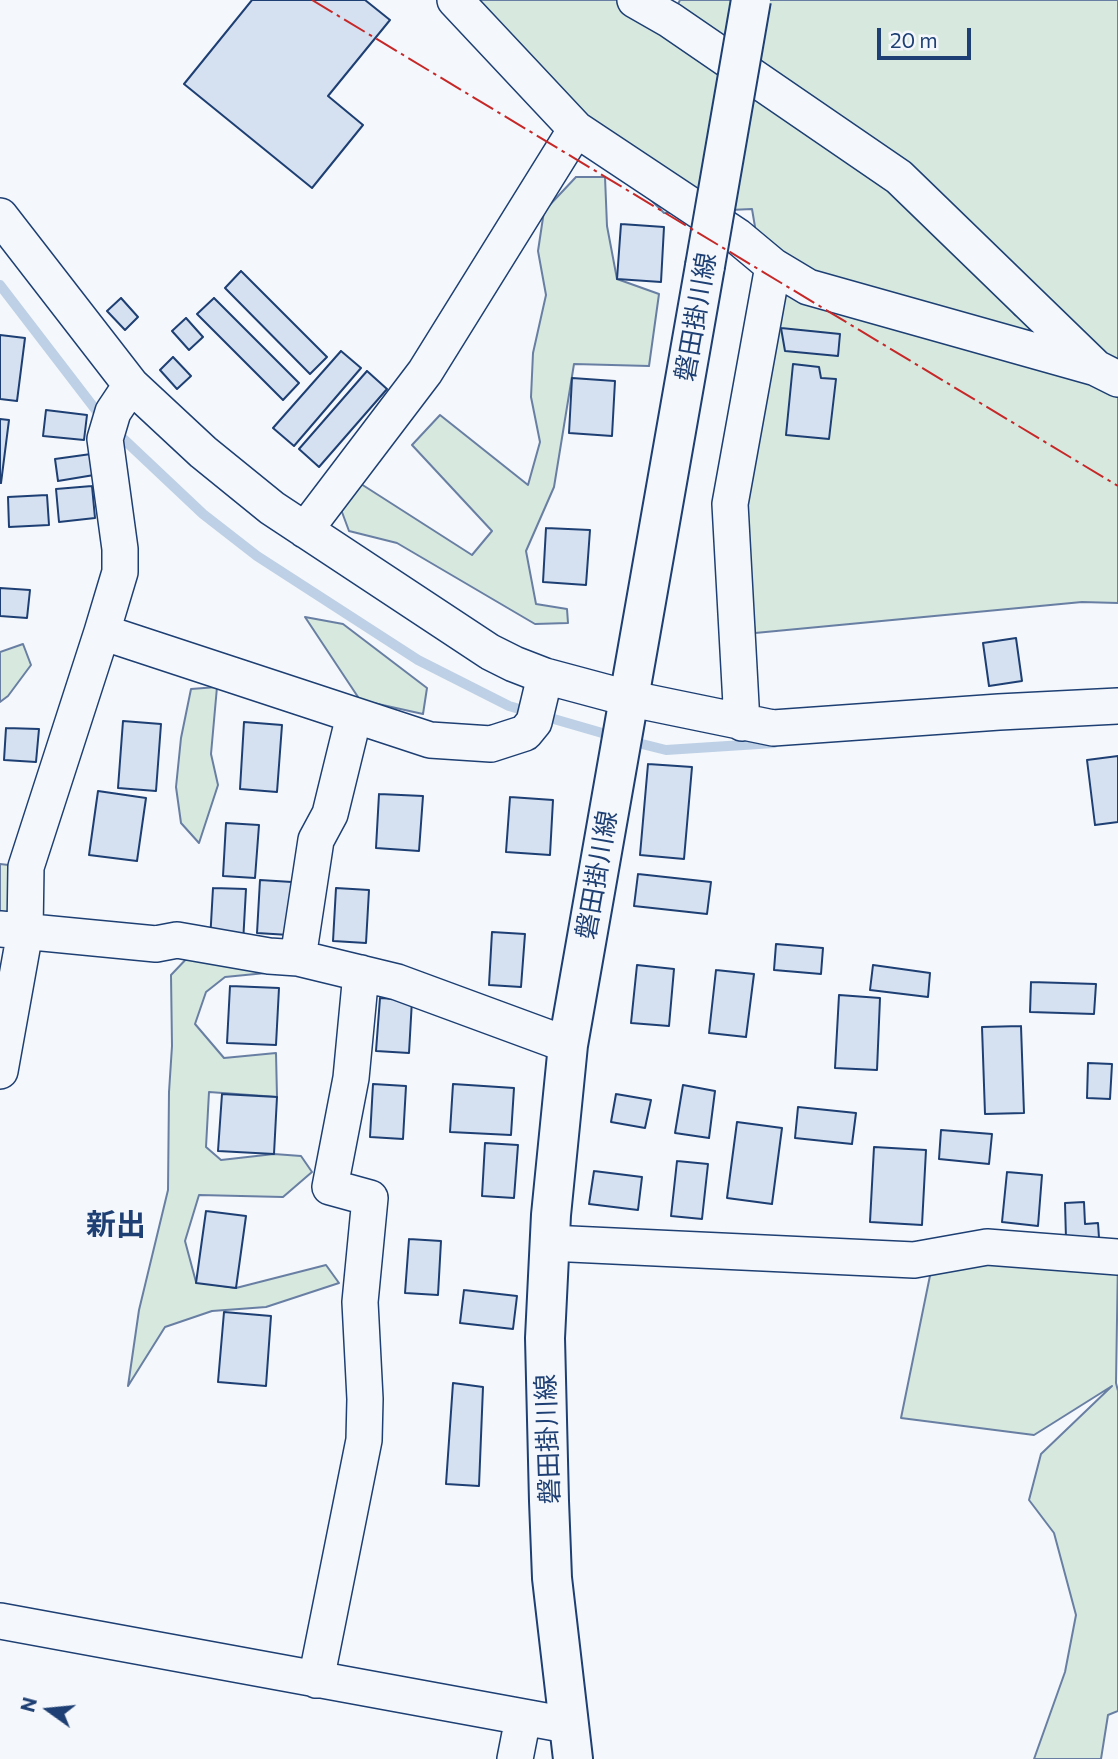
<!DOCTYPE html>
<meta charset="utf-8">
<style>
body{margin:0}
#map{position:relative;width:1118px;height:1759px;overflow:hidden;background:#f4f7fb;font-family:Commissioner,sans-serif}
canvas{display:block}
.north{position:absolute;left:14px;top:1675px;width:70px;height:70px;-webkit-text-stroke:5px #f4f7fb;paint-order:stroke;rotate:285deg;font-size:19px;font-weight:700;line-height:28px;text-align:center;color:#1d3f73}
.north::after{content:'';display:block;margin:auto;width:24px;height:32px;background:#1d3f73;clip-path:polygon(50% 0,100% 100%,50% 72%,0 100%)}
.scale{position:absolute;left:877px;top:28px;width:94px;height:32px;box-sizing:border-box;border:4px solid #1d3f73;border-top:0;padding-left:9px;font-size:21px;line-height:24px;white-space:nowrap;color:#1d3f73;-webkit-text-stroke:5px #f4f7fb;paint-order:stroke}
</style>
<div id="map">
<canvas width="1118" height="1759"></canvas>
<div class="north">N</div>
<div class="scale">20 m</div>
</div>
<script>
const context = document.querySelector('canvas').getContext('2d');
context.lineJoin = 'round';
function fill(path, color) {
  context.fillStyle = color;
  context.fill(path, 'evenodd');
}
function poly(rows) {
  const path = new Path2D();
  for (const r of rows) {
    path.moveTo(r[0], r[1]);
    for (let i = 2; i < r.length; i += 2) path.lineTo(r[i], r[i + 1]);
  }
  return path;
}
function strokePath(path, color, width, dash) {
  context.strokeStyle = color;
  context.lineWidth = width;
  context.lineCap = dash ? 'butt' : 'round';
  context.setLineDash(dash || []);
  context.stroke(path);
}
function write(font, color, halo, rows, align = 'center') {
  context.font = font + ' Commissioner,"Noto Sans JP",sans-serif';
  context.lineWidth = 5;
  context.setLineDash([]);
  context.textBaseline = 'middle';
  context.strokeStyle = halo;
  context.fillStyle = color;
  for (const [text, x, y, turn = 0] of rows) {
    context.save();
    context.translate(x, y);
    context.rotate((+turn || 0) * Math.PI / 180);
    context.textAlign = isNaN(turn) ? turn : align;
    if (halo) context.strokeText(text, 0, 0);
    context.fillText(text, 0, 0);
    context.restore();
  }
}
const green = poly([
 [455,0,627,0,670,20,680,0,1118,0,1118,368,941,221,1015,315,1118,373,1118,603,1082,602,755,633,735,475,767,298,752,209,664,213,521,70,455,0],
 [576,177,605,177,607,226,617,279,659,294,649,366,574,364,554,487,526,551,536,604,567,609,568,623,535,624,397,543,349,531,339,504,347,475,472,555,492,531,412,445,440,415,528,485,540,442,531,397,533,353,546,295,538,251,544,211,576,177],
 [305,617,343,624,427,688,423,714,360,700,305,617],
 [23,644,31,665,8,696,0,702,0,652,23,644],
 [217,687,211,754,218,785,199,843,181,823,176,787,181,738,191,689,217,687],
 [0,864,26,867,9,920,0,919,0,864],
 [191,954,276,972,225,977,206,992,195,1024,224,1058,276,1053,277,1097,209,1092,206,1147,221,1160,274,1154,301,1156,312,1172,283,1197,199,1195,185,1241,196,1282,236,1288,326,1265,339,1283,266,1307,212,1311,165,1327,128,1386,139,1310,168,1190,169,1092,172,1046,171,975,191,954],
 [934,1256,1118,1257,1116,1383,1118,1391,1118,1711,1108,1715,1101,1759,1034,1759,1065,1672,1076,1615,1054,1533,1029,1500,1041,1454,1112,1386,1034,1435,901,1418,934,1256]
]);
fill(green, '#d7e8df');
strokePath(green, '#687fa3', 2);
strokePath(poly([
 [0,285,102,418],
 [115,431,203,514,257,556,418,660,509,706,616,737],
 [630,741,666,750,774,743]
]), '#bed0e5', 10);
const building = poly([
 [252,0,365,0,390,20,328,96,363,125,312,188,184,84,252,0],
 [621,224,664,227,661,282,617,279,621,224],
 [241,271,327,357,310,374,225,288,241,271],
 [121,298,138,317,125,330,107,311,121,298],
 [214,298,299,383,283,400,197,314,214,298],
 [186,318,203,337,189,350,172,331,186,318],
 [781,328,840,334,838,356,785,351,781,328],
 [0,335,25,338,17,401,0,399,0,335],
 [341,351,361,368,294,446,273,428,341,351],
 [173,357,191,376,177,389,160,370,173,357],
 [793,364,819,367,821,378,836,379,829,439,786,435,793,364],
 [367,371,387,389,319,467,299,449,367,371],
 [572,378,615,381,612,436,569,433,572,378],
 [46,410,87,415,84,440,43,436,46,410],
 [0,419,9,420,1,483,0,483,0,419],
 [91,454,94,475,58,481,55,459,91,454],
 [92,486,95,518,59,522,56,489,92,486],
 [47,495,49,525,9,527,8,497,47,495],
 [546,528,590,530,586,585,543,582,546,528],
 [0,588,30,590,27,618,0,616,0,588],
 [1016,638,1022,681,989,686,983,643,1016,638],
 [123,721,161,724,156,791,118,788,123,721],
 [244,722,282,725,277,792,240,789,244,722],
 [6,728,39,729,36,762,4,760,6,728],
 [1118,756,1118,822,1095,825,1087,760,1118,756],
 [648,764,692,767,684,859,640,855,648,764],
 [98,791,146,798,137,861,89,855,98,791],
 [379,794,423,796,419,851,376,848,379,794],
 [510,797,553,800,550,855,506,852,510,797],
 [226,823,259,825,255,878,223,876,226,823],
 [638,874,711,882,707,914,634,906,638,874],
 [260,880,292,882,289,935,257,933,260,880],
 [213,888,246,889,243,943,210,941,213,888],
 [336,888,369,890,366,943,333,941,336,888],
 [492,932,525,934,521,987,489,985,492,932],
 [776,944,823,948,821,974,774,970,776,944],
 [637,965,674,969,669,1026,631,1023,637,965],
 [873,965,930,973,928,997,870,990,873,965],
 [716,970,754,974,746,1037,709,1033,716,970],
 [1031,982,1096,984,1094,1014,1030,1012,1031,982],
 [230,986,279,988,276,1045,227,1043,230,986],
 [839,995,880,998,877,1070,835,1068,839,995],
 [380,998,412,1000,409,1053,376,1051,380,998],
 [1021,1026,1024,1113,985,1114,982,1027,1021,1026],
 [1088,1063,1112,1064,1110,1099,1087,1098,1088,1063],
 [373,1084,406,1086,403,1139,370,1137,373,1084],
 [453,1084,514,1088,511,1135,450,1132,453,1084],
 [683,1085,715,1091,709,1138,675,1133,683,1085],
 [222,1094,277,1097,274,1154,218,1151,222,1094],
 [616,1094,651,1100,645,1128,611,1122,616,1094],
 [798,1107,856,1113,852,1144,795,1138,798,1107],
 [737,1122,782,1128,772,1204,727,1198,737,1122],
 [941,1130,992,1134,989,1164,939,1159,941,1130],
 [485,1143,518,1145,514,1198,482,1196,485,1143],
 [874,1147,926,1150,922,1225,870,1222,874,1147],
 [677,1161,708,1164,702,1219,671,1216,677,1161],
 [594,1171,642,1177,638,1210,589,1204,594,1171],
 [1007,1172,1042,1175,1038,1226,1002,1222,1007,1172],
 [1084,1202,1085,1224,1098,1223,1099,1238,1066,1239,1065,1203,1084,1202],
 [206,1211,246,1216,236,1288,196,1283,206,1211],
 [409,1239,441,1241,438,1295,405,1293,409,1239],
 [464,1290,517,1296,513,1329,460,1323,464,1290],
 [224,1312,271,1316,266,1386,218,1382,224,1312],
 [453,1383,483,1387,479,1486,446,1484,453,1383]
]);
fill(building, '#d5e0f0');
strokePath(building, '#1d3f73', 2);
const minor = poly([
 [455,0,576,129,737,236,773,266,808,287,1096,368,1118,379],
 [635,0,670,20,899,177,1094,366],
 [0,216,131,385,203,452,272,508,490,652,514,664,545,676,627,698,773,728,999,712,1118,706],
 [305,530,425,372,576,129],
 [102,632,430,740,491,744,525,733,534,722,545,676],
 [742,723,730,504,773,266],
 [0,929,156,944,177,940,269,956,298,958,397,982,568,1045],
 [298,958,316,840,330,814,354,716],
 [0,1071,25,932,26,867,102,632,120,572,120,549,105,439,113,412,131,385],
 [549,1243,914,1260,987,1247,1118,1257],
 [0,1621,567,1725],
 [316,1680,364,1440,365,1399,360,1302,370,1198,330,1187,351,1078,361,973],
 [515,1759,523,1718]
]);
const major = poly([
 [573,1759,552,1578,549,1501,545,1338,551,1215,568,1045,705,266]
]);
strokePath(minor, '#1d3f73', 38);
strokePath(major, '#1d3f73', 42);
strokePath(minor, '#f4f7fb', 35);
strokePath(major, '#f4f7fb', 38);
const majorBridge = poly([
 [705,266,751,0]
]);
strokePath(majorBridge, '#1d3f73', 42, []);
strokePath(majorBridge, '#f4f7fb', 38);
strokePath(poly([
 [312,0,1118,486]
]), '#c62828', 2, [24, 5, 3.5, 5]);
write('26px', '#1d3f73', '#f4f7fb', [
 ["磐田掛川線",696,317,-80],
 ["磐田掛川線",597,875,-80],
 ["磐田掛川線",548,1439,-92]
]);
write('bold 30px', '#1d3f73', '#f4f7fb', [
 ["新出",116,1225]
]);
</script>
